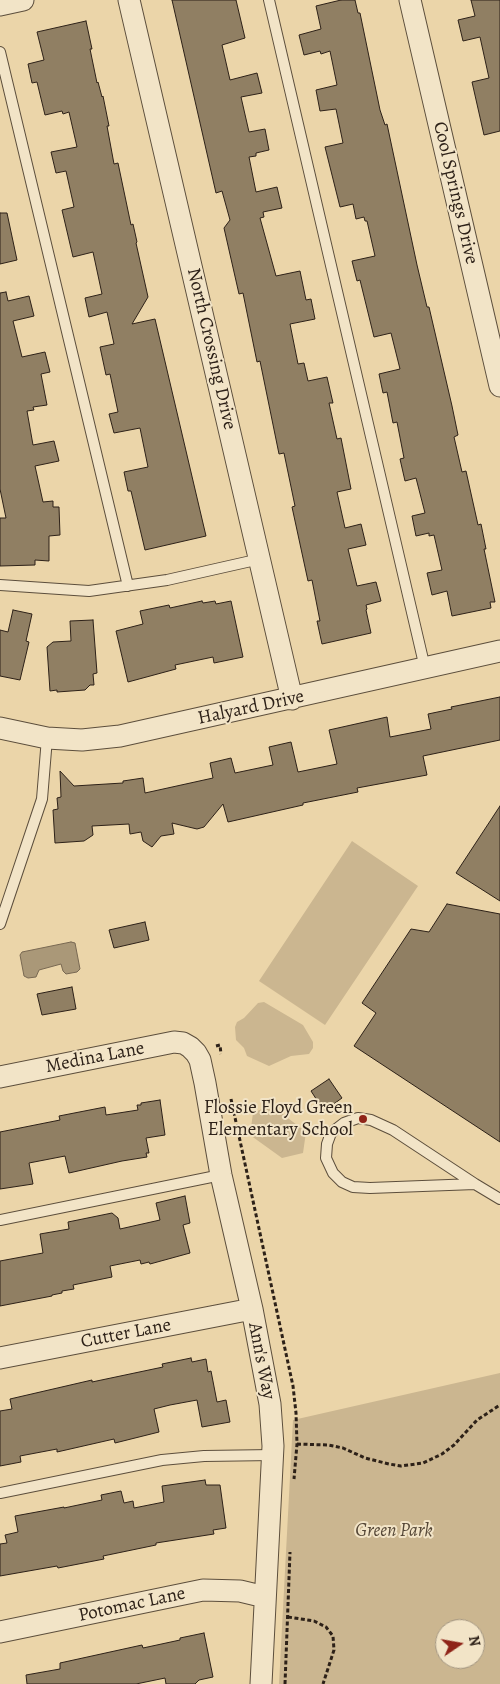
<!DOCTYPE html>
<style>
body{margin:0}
#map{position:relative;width:500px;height:1684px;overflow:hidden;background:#ebd5a9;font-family:Alegreya,serif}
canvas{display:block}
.north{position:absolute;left:435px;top:1619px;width:50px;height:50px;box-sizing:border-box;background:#f2e4c7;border:1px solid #a39681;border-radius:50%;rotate:78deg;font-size:14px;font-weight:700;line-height:20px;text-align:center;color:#2d2118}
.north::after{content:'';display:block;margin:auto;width:18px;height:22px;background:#8f2418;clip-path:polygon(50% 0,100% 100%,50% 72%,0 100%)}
</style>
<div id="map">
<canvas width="500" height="1684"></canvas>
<div class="north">N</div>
</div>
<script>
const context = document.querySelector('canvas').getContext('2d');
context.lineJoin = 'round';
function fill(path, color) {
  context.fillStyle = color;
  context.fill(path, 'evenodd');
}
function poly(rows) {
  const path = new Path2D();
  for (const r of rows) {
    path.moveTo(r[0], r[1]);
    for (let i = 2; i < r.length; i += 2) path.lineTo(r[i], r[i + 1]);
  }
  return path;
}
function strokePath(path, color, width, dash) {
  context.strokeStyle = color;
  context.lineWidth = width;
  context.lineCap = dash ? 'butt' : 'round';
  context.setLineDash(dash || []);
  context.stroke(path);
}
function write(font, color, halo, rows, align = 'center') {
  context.font = font + ' Alegreya,serif';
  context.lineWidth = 4;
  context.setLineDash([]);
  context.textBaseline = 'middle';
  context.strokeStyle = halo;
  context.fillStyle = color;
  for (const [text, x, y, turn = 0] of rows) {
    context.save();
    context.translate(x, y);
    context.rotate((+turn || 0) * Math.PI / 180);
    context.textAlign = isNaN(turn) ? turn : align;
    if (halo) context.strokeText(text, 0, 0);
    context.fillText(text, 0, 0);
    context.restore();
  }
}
fill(poly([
 [352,841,418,886,325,1025,259,981],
 [264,1002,303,1025,313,1042,313,1048,309,1054,291,1056,269,1066,247,1056,244,1048,236,1040,235,1027,237,1022,244,1018,258,1003],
 [271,1105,306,1132,303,1153,282,1158,250,1135,253,1113],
 [500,1373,500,1684,279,1684,293,1420],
 [445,1629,475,1629,475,1659,445,1659]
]), '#cbb690');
const water = poly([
 [71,942,75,943,80,969,77,972,66,974,63,971,61,964,39,970,36,977,28,978,24,976,20,955,22,952,71,942]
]);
fill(water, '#aa9878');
strokePath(water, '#786852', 1);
const building = poly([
 [172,0,236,0,245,38,222,45,230,80,257,73,262,93,241,97,249,132,265,129,269,150,256,153,256,156,249,157,256,192,277,187,282,208,263,212,264,217,260,218,276,276,300,271,306,300,311,299,315,319,290,324,298,364,304,363,308,381,327,377,333,403,329,403,337,439,341,438,351,489,337,492,345,528,361,524,366,545,348,549,357,586,376,582,381,601,366,605,367,609,366,610,371,633,322,644,317,621,320,621,312,580,308,581,292,507,295,506,284,453,279,454,260,361,257,362,243,293,239,294,224,228,230,220,222,191,216,193,172,0],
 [341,0,355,0,358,13,360,13,380,110,385,125,387,124,417,265,427,307,429,307,452,406,458,435,454,437,462,472,466,471,478,525,481,524,486,549,484,549,495,602,490,602,491,608,452,616,447,591,432,595,427,573,442,570,434,535,429,536,429,533,416,536,412,516,425,513,416,478,405,481,400,459,404,458,397,422,393,423,387,392,383,393,379,374,400,369,391,333,374,337,360,280,357,281,352,261,375,256,367,221,365,221,364,217,356,219,353,204,340,207,325,147,343,143,336,109,320,111,316,90,337,85,330,51,321,54,320,51,304,55,299,35,321,29,316,6,341,0],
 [471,0,500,0,500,131,484,135,472,82,489,78,480,37,463,41,458,20,475,16,471,0],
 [86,21,92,49,90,49,97,83,98,82,102,97,103,96,109,126,107,126,114,164,118,163,131,225,133,224,137,242,136,243,148,297,132,324,155,319,206,536,145,550,131,491,128,491,124,472,148,467,140,428,114,433,109,414,118,412,110,374,106,375,100,347,114,344,107,312,89,317,85,298,102,294,93,252,73,257,62,210,74,207,66,171,56,173,51,152,77,147,69,112,63,114,62,111,45,115,37,82,32,83,28,64,44,60,37,32,86,21],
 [0,213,7,213,17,260,0,264,0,213],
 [6,292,8,301,29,296,34,316,13,321,22,357,45,352,50,372,41,374,47,405,33,407,34,410,27,411,33,445,54,441,59,461,35,466,43,502,53,501,53,507,59,507,60,535,49,536,49,561,35,560,35,565,0,566,0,518,6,518,0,489,0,293,6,292],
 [202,601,203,603,215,601,216,604,231,601,243,657,214,663,213,657,175,665,176,669,128,682,116,631,143,624,140,611,169,605,170,608,202,601],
 [13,610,32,614,26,641,29,642,20,680,0,676,0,630,8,632,13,610],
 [93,620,97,673,93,674,94,685,90,685,85,690,57,692,57,690,50,691,47,647,53,642,71,641,70,621,93,620],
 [500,697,500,740,423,756,427,775,357,788,358,792,303,803,303,805,228,822,223,804,204,827,197,829,172,823,174,834,161,836,152,847,143,841,141,832,130,834,129,824,92,826,93,835,84,841,55,843,53,810,58,809,57,798,61,797,60,771,74,786,123,783,123,781,143,778,145,793,213,778,210,763,231,758,235,773,273,765,269,747,291,742,298,772,337,764,329,730,387,717,390,737,431,729,428,714,452,709,451,707,500,697],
 [500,806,500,901,456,873,500,806],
 [447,904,500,914,500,1142,354,1046,376,1013,362,1003,411,929,429,932,447,904],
 [145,922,149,940,114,948,109,930,145,922],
 [72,987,76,1009,42,1015,37,994,72,987],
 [329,1079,342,1098,324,1111,311,1091,329,1079],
 [160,1100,165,1135,146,1138,149,1153,146,1153,147,1157,122,1161,69,1173,65,1156,29,1163,33,1184,0,1189,0,1132,60,1120,59,1116,105,1107,106,1115,138,1110,137,1105,141,1105,141,1103,160,1100],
 [185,1196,190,1223,183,1225,190,1253,150,1264,149,1262,141,1264,140,1260,110,1266,112,1277,73,1285,74,1289,62,1291,62,1293,52,1295,52,1296,0,1306,0,1261,43,1253,40,1234,69,1229,68,1222,112,1213,118,1218,120,1229,160,1220,156,1203,185,1196],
 [191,1358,192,1362,206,1359,208,1372,211,1371,217,1402,226,1400,230,1422,202,1427,197,1400,170,1405,154,1409,159,1432,115,1443,114,1439,57,1452,57,1449,20,1456,21,1462,0,1466,0,1411,12,1409,10,1399,92,1380,92,1382,163,1367,162,1364,191,1358],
 [205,1480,206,1485,220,1485,226,1528,213,1530,214,1534,156,1543,156,1545,103,1556,104,1559,58,1568,57,1566,0,1576,0,1544,7,1543,5,1535,18,1532,15,1516,64,1507,64,1508,102,1500,101,1495,121,1491,124,1503,133,1501,134,1508,164,1502,162,1486,205,1480],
 [204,1633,213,1677,199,1680,195,1684,166,1684,165,1678,136,1684,27,1684,26,1675,60,1669,60,1663,142,1645,143,1648,180,1640,180,1638,204,1633]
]);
fill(building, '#907f63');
strokePath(building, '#2d2118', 1);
const lane = poly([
 [269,0,425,668],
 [0,52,128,586],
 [0,585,89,591,167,580,260,559],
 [0,924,42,799,47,738],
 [475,1184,370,1188,353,1187,342,1182,333,1173,326,1158,327,1144,331,1133,344,1123,358,1118,371,1120,393,1130,475,1184,500,1199],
 [0,1220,221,1175],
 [0,1493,162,1460,204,1456,273,1455]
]);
const street = poly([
 [129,0,292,699],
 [410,0,500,386],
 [0,5,23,0],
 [0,728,47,738,82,740,120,736,500,651],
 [0,1077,174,1042,183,1043,190,1047,196,1053,200,1060,205,1083,221,1175,252,1309,270,1404,273,1446,261,1684],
 [0,1358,252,1309],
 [0,1632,203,1590,240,1591,265,1597]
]);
strokePath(lane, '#5c4e3c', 12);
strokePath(street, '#5c4e3c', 23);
strokePath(poly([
 [216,1046,220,1045,221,1054],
 [231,1099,293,1386,296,1413,297,1444,294,1479],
 [297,1444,328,1445,343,1448,365,1458,389,1464,401,1466,423,1463,442,1454,454,1445,477,1420,500,1405],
 [288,1617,314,1621,326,1627,333,1636,334,1650,323,1684],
 [285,1684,290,1552]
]), '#2d2118', 3, [4, 2.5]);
strokePath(lane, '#f2e4c7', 10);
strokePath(street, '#f2e4c7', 21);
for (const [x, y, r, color] of [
 [363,1119,5,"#8f2418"]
]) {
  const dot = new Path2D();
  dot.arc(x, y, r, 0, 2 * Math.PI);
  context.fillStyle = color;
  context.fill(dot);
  strokePath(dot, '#f2e4c7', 2);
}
write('19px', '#2d2118', '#f2e4c7', [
 ["Cool Springs Drive",455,193,77],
 ["North Crossing Drive",211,349,77],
 ["Halyard Drive",251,708,-12],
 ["Medina Lane",95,1058,-11],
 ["Cutter Lane",126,1334,-11],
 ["Ann's Way",261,1361,79],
 ["Potomac Lane",132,1605,-12]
]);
write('19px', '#2d2118', '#f2e4c7', [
 ["Flossie Floyd Green",353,1108],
 ["Elementary School",353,1130]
], 'right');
write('italic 19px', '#544636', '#f2e4c7', [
 ["Green Park",394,1531]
]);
</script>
